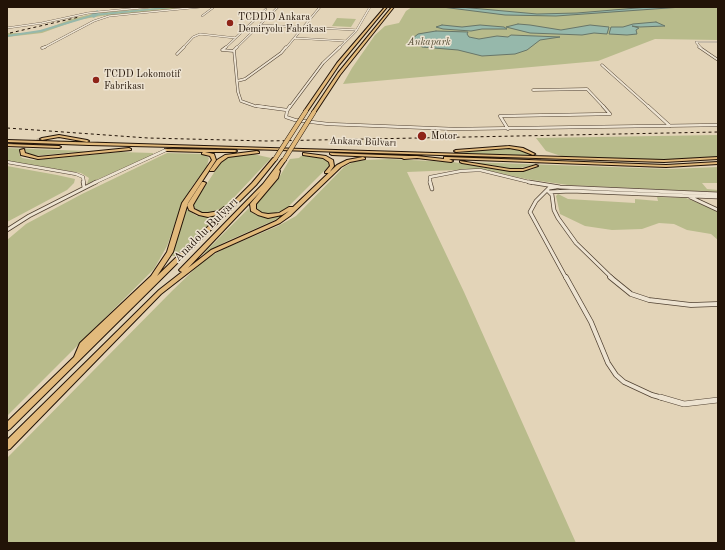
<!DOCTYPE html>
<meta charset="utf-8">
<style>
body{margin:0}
#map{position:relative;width:725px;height:550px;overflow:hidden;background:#e3d4b8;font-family:"Old Standard TT",serif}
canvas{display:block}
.frame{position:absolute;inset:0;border:8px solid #221307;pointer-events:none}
</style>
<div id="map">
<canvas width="725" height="550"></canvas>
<div class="frame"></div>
</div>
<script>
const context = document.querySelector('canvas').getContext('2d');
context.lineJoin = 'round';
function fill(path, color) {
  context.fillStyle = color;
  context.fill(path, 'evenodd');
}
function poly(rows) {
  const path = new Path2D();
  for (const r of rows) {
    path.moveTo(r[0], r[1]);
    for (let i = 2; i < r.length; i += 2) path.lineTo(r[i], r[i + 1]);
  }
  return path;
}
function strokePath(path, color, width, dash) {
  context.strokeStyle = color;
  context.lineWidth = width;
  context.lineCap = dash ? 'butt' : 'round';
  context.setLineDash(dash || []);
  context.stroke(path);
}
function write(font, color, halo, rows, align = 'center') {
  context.font = font + ' "Old Standard TT",serif';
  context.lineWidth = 3;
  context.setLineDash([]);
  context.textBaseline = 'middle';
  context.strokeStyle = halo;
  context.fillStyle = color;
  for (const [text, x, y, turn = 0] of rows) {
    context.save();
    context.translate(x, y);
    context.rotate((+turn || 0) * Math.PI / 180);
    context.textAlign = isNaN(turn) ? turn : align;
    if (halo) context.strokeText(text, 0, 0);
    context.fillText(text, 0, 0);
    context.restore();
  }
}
fill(poly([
 [169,7,191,7,101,16,78,20,42,33,7,37,7,33,25,33,43,30,72,19,95,13],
 [412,7,718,7,718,40,655,39,598,61,343,84,352,68,375,35,385,26,399,23,406,11],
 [337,18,356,19,351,27,332,26],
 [718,135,718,157,659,160,564,157,546,151,536,138],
 [7,148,87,151,34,156,25,152,25,150,20,151,19,154,22,158,34,160,120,152,153,153,153,155,87,184,89,178,81,173,7,161],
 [506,148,526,151,532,156,456,153],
 [167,153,203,154,209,158,207,166,191,188,178,215,167,246,154,269,7,416,7,240,26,224,82,194],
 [244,154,253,154,271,158,225,207,209,213,201,212,196,209,193,206,194,203,221,162,231,156],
 [301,156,318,156,325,159,329,162,329,166,285,210,272,214,260,212,256,208,257,203,277,181,290,159,299,158],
 [389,159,453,162,512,171,531,170,539,166,534,165,516,169,468,162,670,169,718,167,718,183,702,183,707,189,718,190,718,192,568,185,526,179,481,169,407,172,464,292,576,543,7,543,7,458,172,291,205,259,226,248,278,226,296,216,344,167,353,162,365,160],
 [7,166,57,175,75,179,74,183,67,190,7,222],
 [558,194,568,199,635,203,635,199,658,201,657,197,686,198,708,207,718,212,718,240,711,234,687,230,674,224,659,223,642,229,612,230,585,226,560,214,556,196],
 [249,208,250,211,256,215,266,217,277,217,289,212,284,216,225,242,202,255],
 [186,209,197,216,214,215,216,217,186,247,175,256,172,256]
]), '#b8bb8b');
const water = poly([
 [442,7,460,7,537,14,577,13,649,7,682,7,556,16,505,15,442,7],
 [656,22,665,26,640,27,632,26,639,28,636,30,637,34,627,35,609,34,611,27,623,27,633,24,656,22],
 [518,24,530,25,561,30,590,25,609,27,607,34,594,33,582,35,530,33,506,27,518,24],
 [442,25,462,27,480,25,504,27,507,29,482,29,471,31,443,29,436,27,442,25],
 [436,31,468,32,467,34,469,37,479,39,497,36,508,37,511,35,560,37,540,40,527,50,515,54,482,56,458,50,422,47,413,40,413,38,418,34,436,31]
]);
fill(water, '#96b8ab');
strokePath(water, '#687669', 1);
strokePath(poly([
 [94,15,97,13]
]), '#96b8ab', 5);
fill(poly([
 [167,7,179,7,94,16,41,32,7,37,7,35,40,30,94,14,167,7]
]), '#96b8ab');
strokePath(poly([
 [22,150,28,144,42,139],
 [533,154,538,157,539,160,536,166]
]), '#bcad95', 4, [4, 2]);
const minorFar5 = poly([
 [202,16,214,7],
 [260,25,357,30],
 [7,28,42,23,88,13,150,7],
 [294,38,346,41],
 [43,48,94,21,109,16,200,7],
 [183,48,193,37,200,34,236,38],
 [225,48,266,9],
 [236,48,278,7],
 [286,48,320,7],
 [339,48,356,31,370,7],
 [701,48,696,42,718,42]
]);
const minorFar4 = poly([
 [226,47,222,50,234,51],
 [237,47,234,50,238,92,241,101,255,106,265,107],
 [699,47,718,60],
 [42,48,45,47],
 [177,54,184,47],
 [602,65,649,107],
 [237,81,245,79,281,53,286,47],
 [533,90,587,89,604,107],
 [290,107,323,63,340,47]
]);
const minorFar3 = poly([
 [257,106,287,110],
 [290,106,287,111,286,117,295,120,328,124,455,129,718,125],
 [648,106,670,126],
 [508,129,500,116,610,114,603,106],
 [7,162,76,174,83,177,84,183],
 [94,183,166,150],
 [430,183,430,177,461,171,480,170,533,183]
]);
const minorFar2 = poly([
 [83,182,84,187],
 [430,182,432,189],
 [529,182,560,187,718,194],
 [556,187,549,188,536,201,530,212,566,278],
 [547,190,552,195,554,210,558,218,576,243,612,278],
 [549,192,571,191,718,197],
 [690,197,718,210],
 [7,230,29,216,96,182]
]);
const minorFar1 = poly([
 [566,277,591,322,608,363,616,375,624,382,652,395,663,398],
 [610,277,631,294,649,300,691,305,718,304]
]);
const minor = poly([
 [660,397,684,404,718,400]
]);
const primary = poly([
 [385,7,387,7,339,65,307,112,305,112,304,111,337,63,385,7],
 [392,7,394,7,340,75,315,113,313,113,312,112,338,73,392,7],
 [59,135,87,140,89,141,87,142,59,137,42,140,40,139,42,138,59,135],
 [7,140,664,160,718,157,718,159,664,162,216,148,89,145,7,142,7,140],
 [7,144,59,146,61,147,59,148,7,146,7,144],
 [509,146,523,148,535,154,533,155,520,150,509,148,456,152,454,151,456,150,509,146],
 [129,148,131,149,131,150,38,159,21,155,20,150,24,149,25,153,38,157,129,148],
 [165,149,235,150,237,151,235,152,205,152,214,154,216,160,188,203,173,252,157,276,221,214,208,217,199,215,189,210,187,205,202,182,204,182,206,183,193,205,194,209,202,213,208,213,219,211,224,207,228,207,252,183,273,158,277,158,277,159,256,185,10,429,7,431,7,422,74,357,80,343,151,276,167,252,182,203,212,160,210,156,202,154,202,153,203,152,167,151,165,150,165,149],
 [257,151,259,152,259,153,228,157,221,162,214,171,210,171,210,170,217,160,225,155,257,151],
 [303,153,326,156,333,160,334,166,329,173,325,173,325,172,330,166,329,162,323,158,303,155,303,153],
 [330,153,409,156,417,156,444,159,444,157,446,157,666,165,718,162,718,164,666,167,449,159,453,161,451,162,417,158,404,159,402,158,332,155,330,154,330,153],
 [363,157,365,158,365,159,350,162,341,167,290,216,280,223,215,252,161,294,10,449,7,450,7,440,159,290,182,272,180,271,179,270,180,269,263,184,282,159,286,159,286,160,279,170,280,171,278,178,256,204,256,209,262,213,268,214,279,213,289,207,293,207,337,165,347,160,363,157],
 [261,191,250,204,251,211,258,215,268,218,282,215,289,211,276,221,211,250,188,268,261,191],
 [460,161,510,169,523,169,536,165,538,166,523,171,510,171,462,163,460,162,460,161]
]);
strokePath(minorFar5, '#524333', 2);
strokePath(minorFar4, '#524333', 3);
strokePath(minorFar3, '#524333', 3.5);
strokePath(minorFar2, '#524333', 4.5);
strokePath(minorFar1, '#524333', 5.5);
strokePath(minor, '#524333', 6);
strokePath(primary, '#221307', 2);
strokePath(minorFar5, '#ede3d1', 1.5);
strokePath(minorFar4, '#ede3d1', 2);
strokePath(minorFar3, '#ede3d1', 2.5);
strokePath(minorFar2, '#ede3d1', 3);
strokePath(minorFar1, '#ede3d1', 4);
strokePath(minor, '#ede3d1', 5);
fill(primary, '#e2ba7c');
strokePath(poly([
 [10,33,79,17],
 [7,128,148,138,267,141,718,132]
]), '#221307', 1, [3, 3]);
const primaryBridge = poly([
 [275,159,306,111],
 [284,160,314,112]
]);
strokePath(primaryBridge, '#221307', 5, []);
strokePath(primaryBridge, '#e2ba7c', 4);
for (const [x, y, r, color] of [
 [230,23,4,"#8f2418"],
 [96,80,4,"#8f2418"],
 [422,136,5,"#8f2418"]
]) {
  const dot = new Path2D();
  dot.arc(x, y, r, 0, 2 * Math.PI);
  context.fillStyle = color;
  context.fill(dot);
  strokePath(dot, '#ede3d1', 1.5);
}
write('10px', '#221307', '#ede3d1', [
 ["TCDDD Ankara",238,17],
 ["Demiryolu Fabrikası",238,29],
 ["TCDD Lokomotif",104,74],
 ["Fabrikası",104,86],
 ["Motor",431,136]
], 'left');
write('italic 10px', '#564e35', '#ede3d1', [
 ["Ankapark",429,42]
]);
write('10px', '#221307', '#ede3d1', [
 ["Ankara Bulvarı",363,142,2]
]);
write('12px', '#221307', '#ede3d1', [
 ["Anadolu Bulvarı",206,230,-45]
]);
</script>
